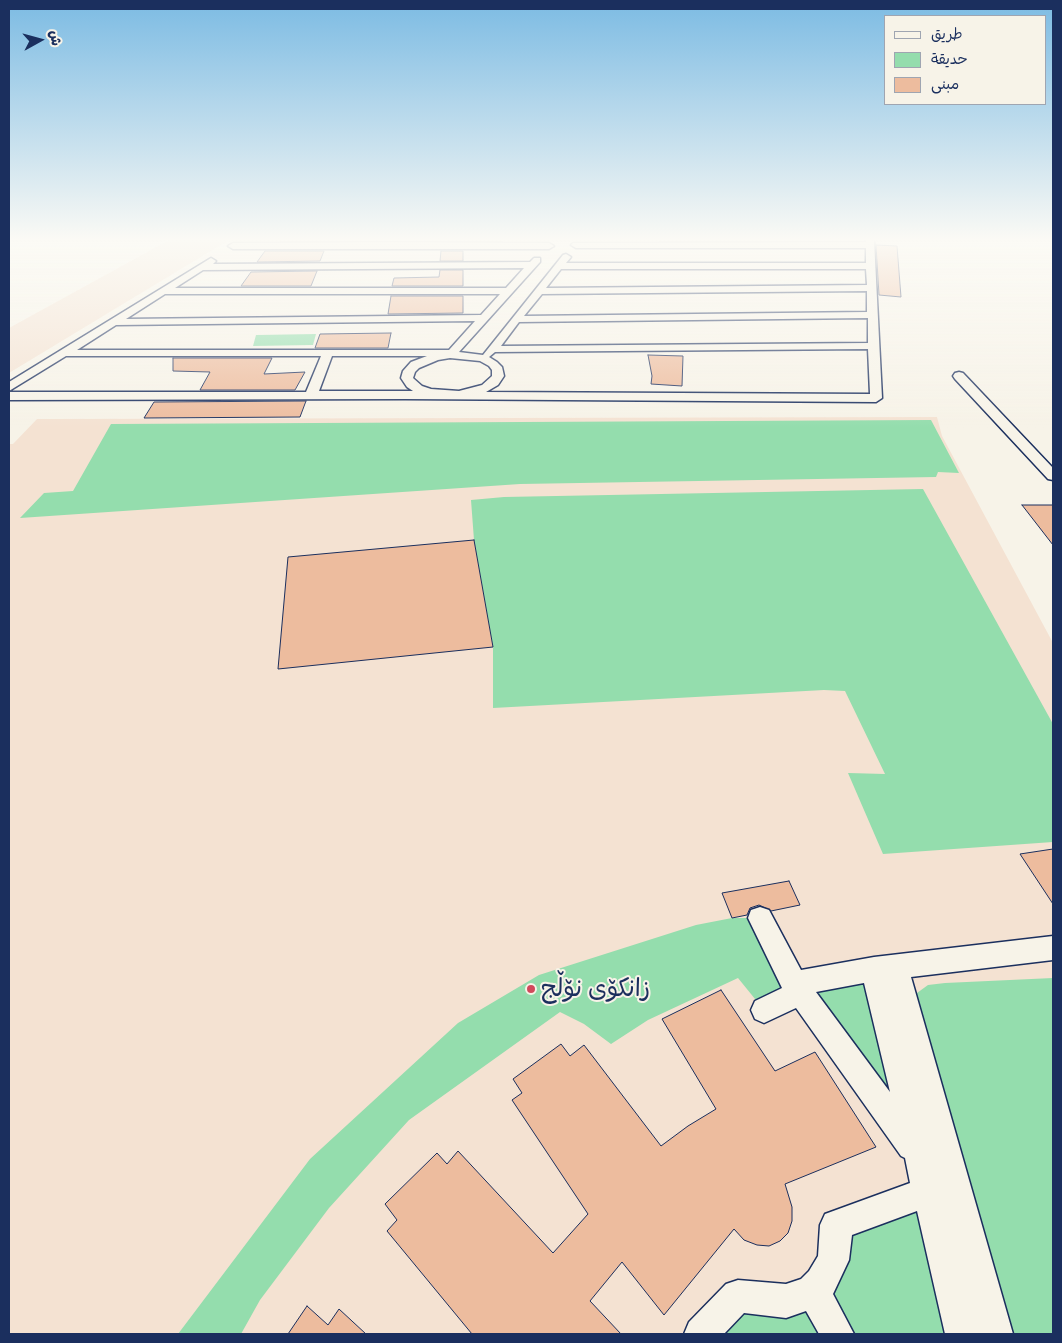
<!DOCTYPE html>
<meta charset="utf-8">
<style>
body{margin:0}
#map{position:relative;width:1062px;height:1343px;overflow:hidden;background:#f7f3e8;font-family:Caveat,"Playpen Sans Arabic",sans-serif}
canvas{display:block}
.frame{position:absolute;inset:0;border:10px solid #1b2f5e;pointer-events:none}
.legend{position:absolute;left:884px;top:15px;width:162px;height:90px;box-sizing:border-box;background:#f7f3e8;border:1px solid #9fa5b1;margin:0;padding:6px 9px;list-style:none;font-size:15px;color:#1b2f5e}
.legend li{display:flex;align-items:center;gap:10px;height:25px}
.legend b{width:25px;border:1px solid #9fa5b1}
.north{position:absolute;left:15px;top:15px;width:50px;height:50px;-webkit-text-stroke:4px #f7f3e8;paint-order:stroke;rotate:83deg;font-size:14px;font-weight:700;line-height:20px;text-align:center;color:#1b2f5e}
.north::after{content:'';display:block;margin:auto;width:18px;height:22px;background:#1b2f5e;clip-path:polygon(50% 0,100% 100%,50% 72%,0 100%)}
</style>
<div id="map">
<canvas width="1062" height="1343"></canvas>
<div class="frame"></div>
<ul class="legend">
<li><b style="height:6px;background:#f7f3e8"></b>طريق</li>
<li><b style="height:14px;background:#94ddad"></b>حديقة</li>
<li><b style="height:14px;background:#edbc9e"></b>مبنى</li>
</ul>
<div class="north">ش</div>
</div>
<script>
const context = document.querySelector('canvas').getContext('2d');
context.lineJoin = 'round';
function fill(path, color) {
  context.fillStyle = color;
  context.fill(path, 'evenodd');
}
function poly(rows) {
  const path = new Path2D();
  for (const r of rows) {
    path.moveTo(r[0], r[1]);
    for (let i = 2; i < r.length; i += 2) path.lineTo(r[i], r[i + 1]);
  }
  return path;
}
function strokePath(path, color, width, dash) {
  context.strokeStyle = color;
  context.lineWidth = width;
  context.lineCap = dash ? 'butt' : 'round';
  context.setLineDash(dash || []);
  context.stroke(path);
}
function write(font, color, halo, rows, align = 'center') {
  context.font = font + ' Caveat,"Playpen Sans Arabic",sans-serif';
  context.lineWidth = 4;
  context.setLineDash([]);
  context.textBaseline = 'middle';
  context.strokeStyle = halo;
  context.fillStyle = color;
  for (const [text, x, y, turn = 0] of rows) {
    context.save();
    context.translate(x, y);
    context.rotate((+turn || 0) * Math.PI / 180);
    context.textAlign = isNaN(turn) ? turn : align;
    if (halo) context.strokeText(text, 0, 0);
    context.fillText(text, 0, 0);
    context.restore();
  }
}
fill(poly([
 [169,240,229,240,9,373,9,328],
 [937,417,942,436,1053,643,1053,1334,9,1334,9,444,13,444,37,419]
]), '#f4e2d2');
fill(poly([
 [316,334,313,345,253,346,256,335],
 [931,420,959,473,938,472,936,477,520,484,20,518,44,493,73,491,111,424],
 [923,489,1053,724,1053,842,883,854,848,773,885,774,845,691,824,690,493,708,493,647,474,540,471,500,504,497],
 [732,918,760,918,794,984,874,969,917,1153,800,993,764,1010,738,978,648,1020,611,1044,584,1024,560,1012,409,1120,329,1208,260,1300,241,1334,178,1334,310,1159,458,1023,539,975,696,925],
 [1053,978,1053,1334,1013,1334,916,1001,917,993,928,985,945,983],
 [927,1192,962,1334,701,1334,738,1296,786,1301,836,1243]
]), '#94ddad');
const building = poly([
 [876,245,897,246,901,297,879,295,876,245],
 [265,251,324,251,320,261,257,262,265,251],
 [441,251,463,251,463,261,440,261,441,251],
 [440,270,463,270,463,286,392,286,394,278,439,277,440,270],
 [317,271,311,286,241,286,251,272,317,271],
 [391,296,463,296,463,313,388,314,391,296],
 [391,333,388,348,315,348,320,334,391,333],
 [648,355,683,356,682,386,651,384,652,376,648,355],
 [173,358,272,358,264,374,305,372,295,390,200,390,210,372,173,371,173,358],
 [306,401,300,417,144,418,154,402,306,401],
 [1022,505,1053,505,1053,545,1022,505],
 [474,540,493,647,278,669,288,557,474,540],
 [1053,849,1053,904,1020,854,1053,849],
 [789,881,800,905,771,911,759,905,750,908,747,915,732,918,722,893,789,881],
 [721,990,775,1071,815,1052,876,1147,785,1184,792,1207,792,1221,788,1233,780,1241,769,1246,757,1245,744,1240,734,1229,664,1315,622,1262,590,1301,621,1334,472,1334,387,1231,397,1220,385,1204,437,1153,447,1164,458,1151,553,1253,588,1214,512,1100,522,1093,513,1079,561,1044,570,1056,584,1045,661,1146,688,1126,716,1109,662,1019,721,990],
 [307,1306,328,1325,339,1309,366,1334,288,1334,307,1306]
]);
fill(building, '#edbc9e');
strokePath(building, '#1b2f5e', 1);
const minor = poly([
 [866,240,874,240,882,398,876,402,405,399,9,400,9,392,306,392,321,356,66,356,9,391,9,382,211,258,216,261,213,264,530,262,534,258,540,258,540,262,459,352,483,355,563,255,566,254,571,257,566,263,866,263,866,248,576,248,571,245,573,243,866,242,866,240],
 [524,268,506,288,175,288,203,270,524,268],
 [561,269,866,269,867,285,546,288,561,269],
 [867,291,867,312,524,316,542,294,867,291],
 [165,294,500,294,481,315,126,319,165,294],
 [868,318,868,343,501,346,519,322,868,318],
 [475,321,449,350,77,350,116,325,475,321],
 [868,349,870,394,486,392,498,385,504,376,502,367,497,362,489,357,495,352,868,349],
 [332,356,427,356,411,362,403,371,401,378,407,387,413,391,319,391,332,356],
 [450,358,480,361,489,366,492,370,492,376,482,385,459,391,431,389,422,386,413,378,415,372,419,368,438,360,450,358],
 [393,242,549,243,554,246,549,249,233,249,228,246,233,243,393,242],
 [959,372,963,373,1053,468,1053,480,1048,479,955,379,953,376,955,373,959,372],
 [760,907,769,910,801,970,874,957,1053,936,1053,960,911,977,1013,1334,979,1334,974,1316,979,1334,945,1334,917,1211,852,1235,849,1260,833,1294,854,1334,819,1334,806,1311,786,1318,744,1313,724,1334,684,1334,689,1322,726,1284,738,1280,786,1284,801,1279,809,1271,818,1256,820,1225,825,1214,910,1183,905,1158,901,1156,796,1008,764,1023,755,1019,751,1010,755,1001,782,988,748,918,751,910,760,907],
 [864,983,890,1092,816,992,864,983]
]);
strokePath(minor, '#1b2f5e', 3);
fill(minor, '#f7f3e8');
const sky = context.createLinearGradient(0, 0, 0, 428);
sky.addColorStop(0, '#7cbbe3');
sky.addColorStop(0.56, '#fbfaf5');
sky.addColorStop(1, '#fbfaf500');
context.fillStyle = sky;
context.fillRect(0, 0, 1062, 428);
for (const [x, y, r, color] of [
 [531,989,5,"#d1495b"]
]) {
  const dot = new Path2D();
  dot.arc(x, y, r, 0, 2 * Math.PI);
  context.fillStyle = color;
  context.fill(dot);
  strokePath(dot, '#f7f3e8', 2);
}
write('25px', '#1b2f5e', '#f7f3e8', [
 ["زانکۆی نۆڵج",541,989]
], 'left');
</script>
